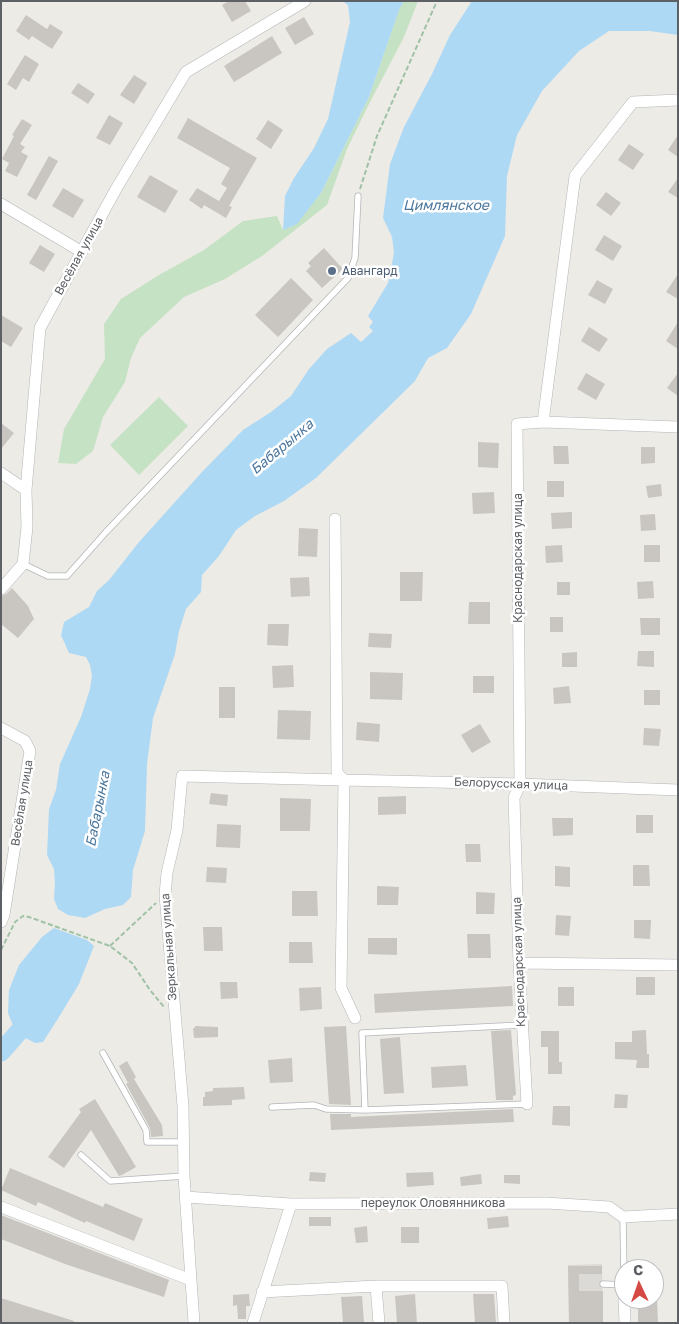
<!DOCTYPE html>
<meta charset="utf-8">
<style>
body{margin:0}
#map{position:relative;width:679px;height:1324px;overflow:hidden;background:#edebe5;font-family:"Golos Text",sans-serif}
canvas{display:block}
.frame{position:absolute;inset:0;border:2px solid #5d6064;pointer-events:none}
.north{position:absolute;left:614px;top:1259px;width:50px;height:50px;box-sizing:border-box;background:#fff;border:1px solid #bebfc1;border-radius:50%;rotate:357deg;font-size:14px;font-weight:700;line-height:20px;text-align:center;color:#5d6064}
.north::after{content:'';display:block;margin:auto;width:18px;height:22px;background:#d44944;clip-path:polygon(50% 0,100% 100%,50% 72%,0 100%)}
</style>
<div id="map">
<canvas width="679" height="1324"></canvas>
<div class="frame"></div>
<div class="north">С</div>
</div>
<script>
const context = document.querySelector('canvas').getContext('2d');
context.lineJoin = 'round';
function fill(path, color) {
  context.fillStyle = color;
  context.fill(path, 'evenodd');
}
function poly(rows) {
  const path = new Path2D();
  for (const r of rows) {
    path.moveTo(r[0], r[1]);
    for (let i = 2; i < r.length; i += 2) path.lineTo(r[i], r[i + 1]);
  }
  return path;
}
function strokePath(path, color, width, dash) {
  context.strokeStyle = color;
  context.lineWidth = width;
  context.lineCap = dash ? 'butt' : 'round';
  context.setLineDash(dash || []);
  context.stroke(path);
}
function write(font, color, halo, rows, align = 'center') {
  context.font = font + ' "Golos Text",sans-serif';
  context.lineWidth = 5;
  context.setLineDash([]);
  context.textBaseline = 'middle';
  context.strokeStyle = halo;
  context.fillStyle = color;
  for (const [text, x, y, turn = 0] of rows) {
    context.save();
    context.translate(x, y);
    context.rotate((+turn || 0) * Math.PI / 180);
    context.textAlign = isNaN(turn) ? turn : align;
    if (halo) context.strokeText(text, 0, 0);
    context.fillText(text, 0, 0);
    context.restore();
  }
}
fill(poly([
 [602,1264,603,1323,569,1323,568,1265]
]), '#dcdad7');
fill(poly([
 [404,1,418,1,404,37,368,106,347,149,327,205,262,256,225,279,184,297,140,338,131,358,125,382,103,417,93,451,76,464,58,463,64,429,105,359,104,324,121,299,159,275,204,250,243,221,277,216,283,230,321,193,369,97,399,9],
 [159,397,188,426,139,475,110,445]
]), '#c6e2c5');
fill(poly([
 [342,1,404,1,399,10,369,97,321,193,297,224,283,230,285,196,294,178,314,148,328,119,350,22,348,5],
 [472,1,678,1,678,35,650,31,609,31,579,51,542,91,517,135,507,176,505,236,471,314,447,348,428,358,415,381,316,478,284,501,255,516,236,530,219,556,202,575,201,592,186,609,179,631,175,654,153,718,147,764,145,831,133,870,131,897,123,905,105,909,85,918,68,915,58,909,54,899,55,883,54,869,47,855,49,809,56,790,60,764,81,717,90,689,92,676,90,665,86,657,69,653,61,635,64,622,89,607,97,591,109,580,139,542,202,472,243,430,271,412,291,396,309,369,327,349,351,333,361,342,373,331,369,327,373,322,368,316,388,283,394,253,392,237,383,218,390,164,404,127,432,74,450,35],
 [54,928,87,940,94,946,79,984,59,1017,43,1042,35,1043,16,1033,8,1013,9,990,19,965,42,937]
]), '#aed9f5');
strokePath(poly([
 [1,1052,23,1027,31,1014]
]), '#aed9f5', 19);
fill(poly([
 [229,1,245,1,251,11,232,22,222,5],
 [26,15,47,29,50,24,63,32,52,49,32,36,29,40,16,31],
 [304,17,314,34,295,45,285,28],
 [272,36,282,53,234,82,224,66],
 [25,55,39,64,29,82,23,78,16,90,7,84],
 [134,75,147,83,134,104,120,95],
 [78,83,95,94,88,104,71,93],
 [109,115,123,123,110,145,96,138],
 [188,118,257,158,229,206,232,207,226,218,204,205,202,209,189,200,197,188,219,201,227,188,221,184,230,168,177,138],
 [22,119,32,125,20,144,25,147,21,152,28,156,17,177,5,171,9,163,2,159,14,136,12,135],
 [268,120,283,130,271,149,256,139],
 [678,135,678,157,668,150],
 [629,144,644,154,633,170,618,160],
 [49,156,58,161,36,200,27,195],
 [150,175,178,191,165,213,137,197],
 [678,178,678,198,668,192],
 [63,188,84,200,73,218,52,206],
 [606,192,621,203,611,216,596,205],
 [604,235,622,246,613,261,595,250],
 [40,245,55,254,44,272,29,263],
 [324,248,343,269,322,288,306,271,311,266,308,263],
 [678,274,678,299,666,292],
 [291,278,313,300,278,337,255,315],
 [597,280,613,289,605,304,588,295],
 [1,315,23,328,11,347,1,341],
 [678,322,678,349,666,341],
 [589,327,608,339,599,352,581,341],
 [586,373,605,384,596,400,577,389],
 [678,373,678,396,667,388],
 [1,423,14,433,1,449],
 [478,442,499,443,498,468,478,467],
 [553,446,568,446,569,464,554,464],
 [641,447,655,447,655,463,641,464],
 [547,481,564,481,564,497,547,497],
 [661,484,662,496,648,498,646,486],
 [494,492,495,513,473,514,472,493],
 [572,512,572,528,552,529,551,513],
 [655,514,656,530,641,531,640,515],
 [299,528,318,529,317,557,298,556],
 [562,545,563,562,546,563,545,546],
 [644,545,660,545,660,562,644,562],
 [400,572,423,572,422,601,400,601],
 [309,577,310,596,291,597,290,578],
 [653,581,654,598,638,599,637,582],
 [557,582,570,582,570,595,557,595],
 [12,588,28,606,34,619,18,638,1,624,1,596,6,594],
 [469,602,490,602,490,624,468,624],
 [550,617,563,617,563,632,550,632],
 [640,618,660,618,660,635,641,635],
 [268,624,289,624,288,646,267,645],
 [369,633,392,634,391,648,368,647],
 [638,651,654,651,654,667,637,666],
 [577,652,577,667,562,667,562,653],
 [293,665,294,687,273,688,272,666],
 [370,672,403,673,402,700,370,699],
 [473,676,494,676,494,693,473,693],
 [569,686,571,703,554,704,553,688],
 [219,687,235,687,235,718,219,718],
 [644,690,660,690,660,705,644,705],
 [278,710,311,711,310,740,277,739],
 [357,722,380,724,379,742,356,740],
 [480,724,491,742,472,753,461,735],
 [644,728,661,729,659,746,643,745],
 [211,793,228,795,227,806,209,804],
 [406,796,406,814,378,815,378,797],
 [280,798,311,799,310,831,280,831],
 [636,815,653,815,653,833,636,833],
 [552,818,573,818,573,835,553,836],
 [217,824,241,825,240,848,216,847],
 [465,844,480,844,481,862,466,862],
 [633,865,649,865,650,886,633,886],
 [555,866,570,867,570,887,555,886],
 [207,867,227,868,226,883,206,882],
 [377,886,399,887,398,905,377,905],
 [292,891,317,891,318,916,292,916],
 [476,892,495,893,494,914,476,914],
 [556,915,571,916,569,936,555,935],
 [634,920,651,920,650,939,634,938],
 [203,927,222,927,223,951,204,951],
 [467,934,490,934,491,958,468,958],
 [368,938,397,938,397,955,368,954],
 [289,942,312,942,313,963,289,963],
 [636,977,655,977,655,995,636,995],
 [220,982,237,982,238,998,221,999],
 [512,986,513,1006,375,1013,374,994],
 [321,987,322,1009,300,1011,299,988],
 [558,987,574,987,574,1006,558,1006],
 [195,1026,218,1027,218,1037,194,1038,193,1028,195,1028],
 [346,1026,351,1105,329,1104,324,1027],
 [511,1030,516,1095,513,1096,513,1100,496,1100,491,1031],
 [646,1030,647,1054,649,1054,649,1068,636,1068,637,1060,615,1059,615,1042,632,1042,632,1031],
 [541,1031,559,1031,559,1062,562,1062,562,1074,548,1074,548,1047,541,1047],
 [400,1037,404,1093,384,1094,380,1039],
 [292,1058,293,1082,270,1083,268,1060],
 [127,1061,136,1077,134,1079,162,1125,163,1136,151,1137,150,1128,126,1084,130,1081,128,1083,119,1066],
 [466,1065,468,1086,432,1088,431,1067],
 [244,1087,245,1099,232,1100,232,1105,203,1106,203,1097,205,1097,205,1092,213,1091,213,1088],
 [615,1094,628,1095,627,1108,614,1108],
 [95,1099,136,1167,122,1175,119,1176,91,1130,64,1168,48,1157,81,1112,79,1109],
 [553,1106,570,1106,570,1126,552,1125],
 [513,1109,514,1122,331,1130,330,1114,351,1114,351,1117],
 [10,1168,103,1207,105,1203,143,1219,134,1241,86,1221,85,1223,38,1202,36,1206,1,1190],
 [310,1172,326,1173,325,1182,309,1181],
 [433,1172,434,1185,407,1187,406,1173],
 [481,1174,482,1184,461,1186,460,1177],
 [504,1175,520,1175,520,1184,504,1183],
 [1,1215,169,1280,164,1297,65,1264,1,1239],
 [508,1216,509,1227,488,1229,487,1218],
 [309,1217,331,1217,331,1226,309,1226],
 [367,1226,368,1242,356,1243,354,1228],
 [401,1227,419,1227,419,1243,401,1243],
 [568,1266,602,1266,602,1274,579,1274,579,1291,603,1291,603,1323,569,1323],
 [249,1294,250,1306,246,1306,246,1319,238,1319,237,1305,233,1306,233,1295],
 [415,1294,417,1323,397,1323,395,1296],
 [473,1294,494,1294,496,1323,475,1323],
 [362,1296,364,1323,343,1323,341,1297],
 [1,1298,74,1321,74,1323,1,1323],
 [638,1299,657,1299,658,1323,638,1323]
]), '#c9c6c2');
const service = poly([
 [23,564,48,576,67,576,106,532,348,278,355,258,358,196],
 [103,1053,146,1130,147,1142,183,1142],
 [272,1107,314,1105,326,1109,365,1110,527,1104],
 [365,1110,362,1033,522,1025],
 [81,1155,110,1181,184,1176],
 [623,1217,624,1279],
 [603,1284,624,1285]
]);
const minor = poly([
 [1,204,82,252],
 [543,422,678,427],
 [1,473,26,490],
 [335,519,337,773,344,780],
 [1,589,23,564,27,527,26,490,40,328,116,189,186,72,305,1],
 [1,728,25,741,30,751,4,915,1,922],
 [519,963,678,965],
 [355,1018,341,988,344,780,520,784,678,790],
 [527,1104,519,963,514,798,520,784,517,424,543,422,575,176,633,102,678,100],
 [185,1197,291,1204,546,1203,609,1207,623,1217,678,1214],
 [1,1207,191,1280,194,1323],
 [191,1280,184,1176,183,1106,165,895,167,873,177,830,182,776,344,780],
 [376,1286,379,1323],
 [262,1292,376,1286,502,1286,504,1323],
 [624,1299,625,1323],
 [253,1323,291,1204]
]);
strokePath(service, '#b2b5b8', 7);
strokePath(minor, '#b2b5b8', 12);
strokePath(poly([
 [360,189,377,136,437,1],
 [110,946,156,903],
 [1,950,15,922,23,916,29,917,110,946,132,963,150,990,164,1007]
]), '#9fc2a7', 2, [5, 2.5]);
strokePath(service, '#fff', 5.5);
strokePath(minor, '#fff', 11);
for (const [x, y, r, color] of [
 [332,271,5,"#5c6f8a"]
]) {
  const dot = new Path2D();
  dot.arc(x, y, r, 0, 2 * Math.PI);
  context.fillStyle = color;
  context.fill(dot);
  strokePath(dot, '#fff', 2);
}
write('12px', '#5d6064', '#fff', [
 ["Весёлая улица",79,256,-61],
 ["Краснодарская улица",518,558,-90],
 ["Белорусская улица",511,784,2],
 ["Весёлая улица",22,803,-81],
 ["Зеркальная улица",169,947,-94],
 ["Краснодарская улица",519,962,-92],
 ["переулок Оловянникова",433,1203]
]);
write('12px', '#4e5e75', '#fff', [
 ["Авангард",342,271]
], 'left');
write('italic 14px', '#4a769c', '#fff', [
 ["Цимлянское",446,206],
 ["Бабарынка",282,447,-40],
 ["Бабарынка",98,809,-79]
]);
</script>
